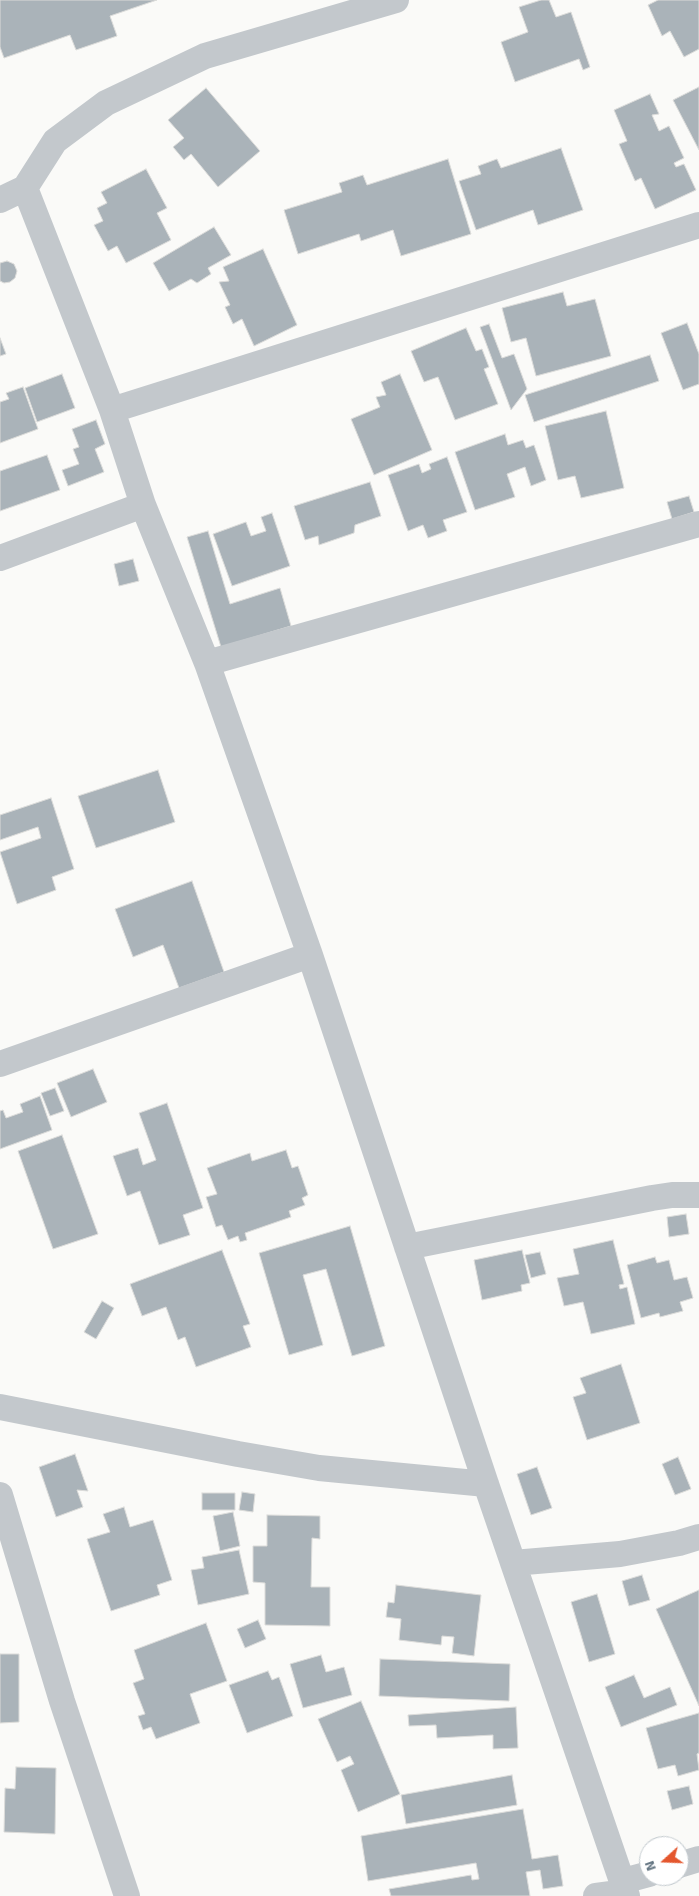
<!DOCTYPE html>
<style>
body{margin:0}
#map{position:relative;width:699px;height:1896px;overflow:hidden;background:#fafaf8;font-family:Signika,sans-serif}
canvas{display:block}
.north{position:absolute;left:639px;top:1836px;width:50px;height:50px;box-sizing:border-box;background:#fff;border:1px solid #c1c8cd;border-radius:50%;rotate:250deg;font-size:14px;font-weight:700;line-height:20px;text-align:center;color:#657683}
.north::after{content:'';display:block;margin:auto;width:18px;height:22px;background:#e4572e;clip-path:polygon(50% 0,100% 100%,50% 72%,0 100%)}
</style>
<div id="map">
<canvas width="699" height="1896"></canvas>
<div class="north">N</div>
</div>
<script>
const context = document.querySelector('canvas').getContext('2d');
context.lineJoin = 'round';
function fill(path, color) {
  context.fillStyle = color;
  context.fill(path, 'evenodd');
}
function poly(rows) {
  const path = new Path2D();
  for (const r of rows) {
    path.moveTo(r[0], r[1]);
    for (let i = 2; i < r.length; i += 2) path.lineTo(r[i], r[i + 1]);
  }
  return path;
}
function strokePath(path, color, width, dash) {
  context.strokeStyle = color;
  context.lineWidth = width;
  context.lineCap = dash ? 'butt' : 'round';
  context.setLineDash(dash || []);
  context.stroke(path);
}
const building = poly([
 [0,0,157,0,110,16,117,36,76,50,70,35,4,58,0,47,0,0],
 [541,0,549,0,556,17,571,12,590,67,583,70,579,59,515,82,501,42,528,32,519,7,541,0],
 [658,0,699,0,699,49,684,57,670,31,662,36,648,5,658,0],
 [699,87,699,150,673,100,699,87],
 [206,88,260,151,218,187,191,154,184,160,173,147,184,138,168,120,206,88],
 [650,94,659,114,652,115,659,131,669,126,684,158,674,163,676,167,684,164,696,190,655,209,641,178,635,181,619,144,627,141,614,110,650,94],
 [561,148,583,210,538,225,533,210,476,230,459,181,481,174,478,166,497,159,501,168,561,148],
 [448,159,471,234,401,256,393,230,361,241,359,234,298,254,284,210,342,192,339,183,363,175,367,185,448,159],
 [146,169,167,208,157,213,171,240,126,263,117,246,108,251,94,225,103,221,97,208,107,203,101,192,146,169],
 [214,227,231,255,208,268,211,274,197,283,191,279,169,291,153,263,214,227],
 [263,249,297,325,254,346,242,319,233,324,225,307,230,305,219,282,229,281,223,267,263,249],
 [7,261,14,264,17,271,15,278,10,282,4,283,0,281,0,263,7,261],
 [563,292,567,306,595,299,611,356,536,376,526,338,511,342,502,308,563,292],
 [687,323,699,354,699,384,683,390,661,333,687,323],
 [489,324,502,358,514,354,527,389,511,410,480,327,489,324],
 [466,328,476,351,482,349,489,367,484,369,498,404,455,420,438,377,424,382,411,351,466,328],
 [0,338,6,354,0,356,0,338],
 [650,355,659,381,534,422,525,395,650,355],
 [62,374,75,408,37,422,25,388,62,374],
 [400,374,432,450,374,475,351,419,380,407,376,397,386,395,381,382,400,374],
 [23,387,38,429,0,443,0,402,9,399,6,393,23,387],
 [606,411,624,488,581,498,575,476,558,480,545,426,606,411],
 [96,420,105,444,95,449,104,472,68,486,62,470,79,464,73,449,79,447,72,429,96,420],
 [505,434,508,445,523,440,526,448,534,445,546,480,531,486,525,467,507,474,515,497,475,510,455,452,505,434],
 [47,455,60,490,0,511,0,471,47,455],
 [447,457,467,512,443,520,447,531,428,538,423,525,408,531,388,475,419,464,422,473,431,469,429,464,447,457],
 [370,482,381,516,355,525,354,533,319,545,318,536,305,540,294,506,370,482],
 [689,496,694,512,672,519,667,502,689,496],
 [272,513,290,566,232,586,213,534,246,522,251,536,266,531,261,517,272,513],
 [208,531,230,604,280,588,291,626,221,647,187,537,208,531],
 [133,559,139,581,119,586,114,564,133,559],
 [158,770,175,822,96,848,78,796,158,770],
 [51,798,74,869,52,877,56,890,17,904,0,852,41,838,38,827,0,840,0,815,51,798],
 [192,881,224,972,179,988,163,945,133,957,115,909,192,881],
 [93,1069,107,1102,71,1117,57,1083,93,1069],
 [55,1088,64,1111,50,1116,41,1093,55,1088],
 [40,1096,52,1130,0,1149,0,1111,3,1110,6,1118,23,1112,20,1104,40,1096],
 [167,1103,203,1208,183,1215,190,1235,159,1245,140,1191,127,1196,113,1156,138,1148,143,1165,156,1160,139,1113,167,1103],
 [62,1135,98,1234,53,1249,18,1151,62,1135],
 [286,1150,292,1168,298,1166,308,1195,302,1198,305,1205,289,1211,291,1217,245,1233,247,1240,240,1242,238,1236,228,1240,222,1225,216,1227,206,1197,217,1194,207,1168,250,1153,252,1161,286,1150],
 [686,1214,689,1234,669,1237,667,1217,686,1214],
 [350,1226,385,1346,352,1356,326,1269,303,1275,323,1345,289,1355,259,1253,350,1226],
 [613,1240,624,1284,619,1285,620,1289,627,1287,635,1324,591,1334,583,1302,564,1306,557,1278,579,1274,573,1249,613,1240],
 [222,1250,250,1324,243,1326,251,1347,196,1367,185,1337,178,1340,166,1307,142,1316,130,1284,222,1250],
 [522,1250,530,1283,521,1285,522,1291,482,1300,474,1260,522,1250],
 [540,1252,546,1274,531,1278,525,1255,540,1252],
 [655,1257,657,1263,669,1260,674,1280,687,1277,693,1298,680,1302,683,1311,660,1317,659,1313,641,1318,627,1265,655,1257],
 [102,1301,114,1308,96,1339,84,1332,102,1301],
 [621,1364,640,1423,587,1440,573,1397,586,1393,580,1378,621,1364],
 [75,1454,88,1491,77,1490,83,1507,56,1517,39,1467,75,1454],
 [678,1457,691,1489,675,1495,662,1464,678,1457],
 [537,1467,552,1508,531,1515,517,1474,537,1467],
 [242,1492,255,1494,253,1512,239,1510,242,1492],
 [202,1493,235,1493,235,1510,202,1510,202,1493],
 [124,1507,130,1527,153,1520,172,1580,157,1585,160,1595,111,1611,87,1539,110,1532,103,1514,124,1507],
 [233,1512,240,1546,220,1551,213,1516,233,1512],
 [267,1515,320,1516,320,1539,312,1538,311,1587,330,1587,330,1626,265,1625,265,1583,253,1582,253,1546,267,1546,267,1515],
 [239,1550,249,1594,198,1605,191,1570,204,1568,202,1557,239,1550],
 [642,1575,650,1600,629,1606,622,1581,642,1575],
 [396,1585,481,1595,474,1656,452,1653,454,1637,442,1636,441,1645,399,1640,401,1619,386,1617,388,1602,394,1603,396,1585],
 [699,1590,699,1706,656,1609,699,1590],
 [597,1594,615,1654,589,1662,571,1602,597,1594],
 [258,1620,266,1639,245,1648,237,1629,258,1620],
 [206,1623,227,1681,190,1694,200,1723,156,1739,151,1727,143,1730,138,1716,145,1714,133,1683,144,1679,134,1650,206,1623],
 [0,1654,19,1654,19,1722,0,1723,0,1654],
 [321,1655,326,1672,344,1667,352,1695,303,1708,290,1664,321,1655],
 [380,1659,510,1664,509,1701,379,1696,380,1659],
 [268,1671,272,1680,279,1677,293,1716,247,1733,229,1685,268,1671],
 [634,1675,644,1698,670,1687,677,1705,621,1727,605,1687,634,1675],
 [361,1701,400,1794,358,1812,341,1770,354,1764,350,1756,337,1762,318,1719,361,1701],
 [516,1707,518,1748,493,1749,493,1735,437,1738,436,1725,409,1726,408,1715,516,1707],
 [699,1713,699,1753,697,1754,699,1770,678,1776,675,1765,658,1769,646,1728,699,1713],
 [16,1767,56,1768,55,1834,4,1832,5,1788,15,1789,16,1767],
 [512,1775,517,1805,406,1824,401,1795,512,1775],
 [689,1786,693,1804,672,1810,667,1791,689,1786],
 [523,1809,532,1859,558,1855,563,1886,543,1889,540,1870,526,1872,530,1896,391,1896,389,1889,471,1875,472,1880,479,1879,476,1863,368,1881,361,1836,523,1809]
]);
fill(building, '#aab3b9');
strokePath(building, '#dcdcda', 1);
strokePath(poly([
 [25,188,112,410,143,505,207,663,310,955,486,1484,627,1896],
 [0,200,25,188,55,141,106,103,205,56,396,0],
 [112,410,699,225],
 [0,558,143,505],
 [207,663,699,524],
 [0,1064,310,955],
 [407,1247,652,1198,672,1195,699,1195],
 [0,1407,238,1454,319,1468,486,1484],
 [0,1495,62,1701,127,1896],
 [513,1563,620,1554,679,1543,699,1537],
 [679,1865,699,1859],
 [623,1881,649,1874],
 [596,1896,626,1892]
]), '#c3c8cc', 26);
</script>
